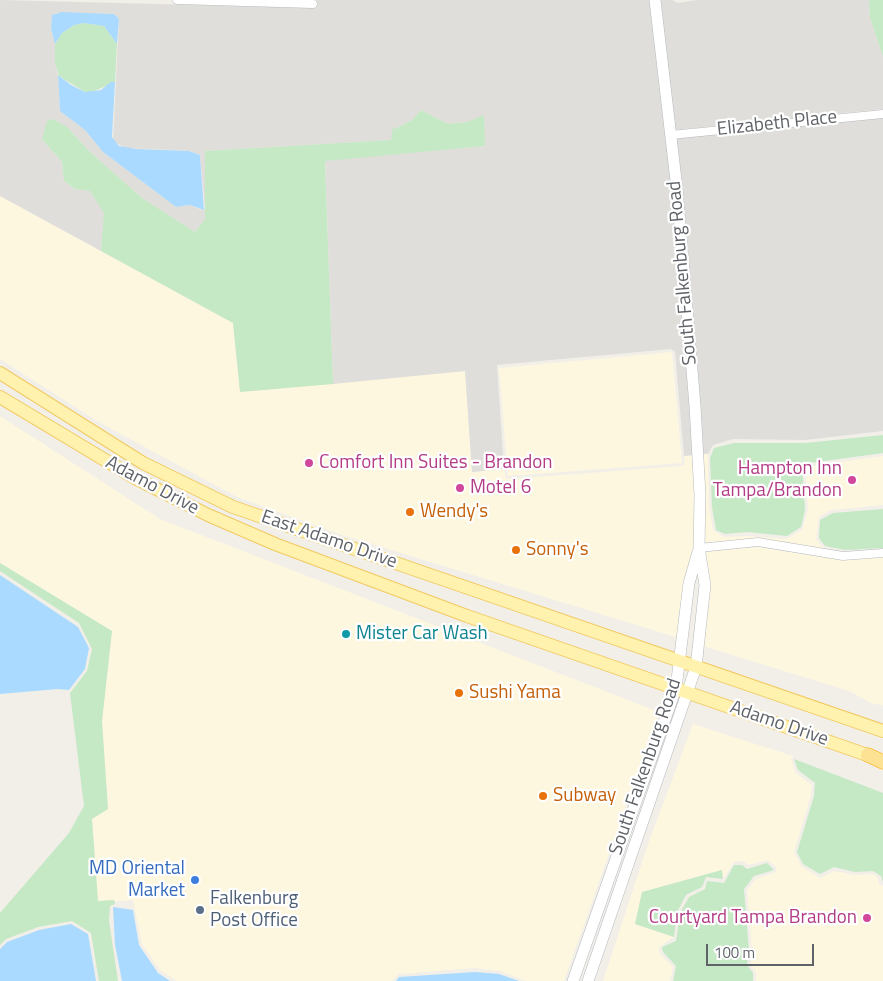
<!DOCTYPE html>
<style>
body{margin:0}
#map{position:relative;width:883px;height:981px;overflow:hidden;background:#f1efe8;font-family:"Titillium Web",sans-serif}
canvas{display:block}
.scale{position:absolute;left:706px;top:944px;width:108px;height:22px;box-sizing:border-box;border:2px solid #5f6368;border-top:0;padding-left:6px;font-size:15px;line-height:18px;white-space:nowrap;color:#5f6368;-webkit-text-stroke:4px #fff;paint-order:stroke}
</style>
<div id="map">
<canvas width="883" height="981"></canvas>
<div class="scale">100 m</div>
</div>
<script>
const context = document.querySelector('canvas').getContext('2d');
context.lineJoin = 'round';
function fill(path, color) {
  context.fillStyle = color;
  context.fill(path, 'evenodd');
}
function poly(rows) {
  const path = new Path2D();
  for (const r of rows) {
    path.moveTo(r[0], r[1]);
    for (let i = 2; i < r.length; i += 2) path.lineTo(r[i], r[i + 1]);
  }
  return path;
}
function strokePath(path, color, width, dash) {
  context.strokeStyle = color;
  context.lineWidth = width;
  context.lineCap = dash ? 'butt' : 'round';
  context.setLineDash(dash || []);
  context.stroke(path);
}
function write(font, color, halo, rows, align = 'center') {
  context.font = font + ' "Titillium Web",sans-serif';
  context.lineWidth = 4.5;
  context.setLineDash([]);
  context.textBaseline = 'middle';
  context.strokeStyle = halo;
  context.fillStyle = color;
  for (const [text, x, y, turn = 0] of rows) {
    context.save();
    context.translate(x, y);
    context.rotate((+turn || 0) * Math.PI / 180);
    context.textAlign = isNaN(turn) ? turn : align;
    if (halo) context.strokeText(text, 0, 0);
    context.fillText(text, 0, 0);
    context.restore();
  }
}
fill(poly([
 [0,196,233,323,240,392,465,371,472,472,504,469,506,478,509,479,682,466,685,463,684,456,694,455,695,544,679,638,339,534,237,497,97,421,0,359],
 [672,352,682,463,508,476,499,368],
 [0,416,160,519,659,712,564,981,526,981,500,971,474,968,399,974,392,981,177,981,160,970,142,944,133,900,98,902,92,818,108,809,102,721,112,631,0,563],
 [702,454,708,454,709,507,713,530,724,537,748,536,786,539,802,530,808,510,805,467,883,456,883,505,831,510,819,517,816,539,824,549,758,538,703,543],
 [758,547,843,560,883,557,883,705,873,704,849,691,703,646,703,552],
 [693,724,793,756,791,759,796,773,812,785,811,795,794,852,801,866,820,878,834,871,855,875,873,874,878,878,879,884,883,886,883,981,756,981,756,973,751,964,752,950,747,890,756,879,776,872,776,867,768,860,748,865,743,861,734,862,723,879,721,870,642,892,635,924,674,937,659,947,660,954,673,967,670,981,603,981,648,844]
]), '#fef7e0');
fill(poly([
 [0,0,316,8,316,0,651,0,667,135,694,455,684,456,675,352,671,349,497,365,504,469,472,472,465,371,333,384,325,160,485,146,467,122,448,124,421,110,412,120,395,129,391,140,205,151,205,219,195,232,142,198,88,150,67,127,42,139,62,162,64,181,75,189,90,191,105,213,101,251,0,196],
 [56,13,114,14,119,19,113,141,125,148,189,151,200,155,205,209,202,210,190,205,176,207,103,152,85,130,60,111,58,75,55,63,55,44,51,29],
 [658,0,672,0,678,3,697,0,869,0,870,18,883,57,883,109,674,130],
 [883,118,883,431,805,440,733,439,713,445,708,454,702,454,675,138]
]), '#e0deda');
fill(poly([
 [869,0,883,0,883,57,870,18],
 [84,23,104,26,117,44,115,82,92,92,85,92,59,76,55,63,55,44,62,33,74,25],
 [421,110,448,124,467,122,484,115,485,146,325,161,333,384,240,392,233,323,101,251,104,213,90,191,75,189,64,181,62,162,42,139,47,121,53,119,67,127,88,150,142,198,195,232,205,219,205,151,391,140,393,127,395,129,412,120],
 [883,435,883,453,802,464,805,510,801,527,787,536,748,532,725,534,716,530,712,507,710,458,714,448,734,443,805,443],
 [883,509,883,548,845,550,825,546,819,538,820,520,833,513],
 [0,563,112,631,102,721,108,809,92,819,98,901,114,900,115,904,110,906,109,921,118,981,99,981,91,933,72,921,38,927,6,939,0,945,0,913,69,833,84,806,70,693,87,671,92,649,79,623,0,571],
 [794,759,883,793,883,882,881,876,873,871,855,872,834,867,820,874,803,864,797,852,814,796,815,783,798,770],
 [767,863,774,870,754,876,744,889,749,951,747,965,753,973,753,981,673,981,676,966,663,952,662,947,676,941,680,913,689,897,705,889,707,881,724,883,734,865,742,865,747,869],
 [722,870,723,879,706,877,702,887,686,895,677,912,674,937,635,924,642,892]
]), '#c5e8c5');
fill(poly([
 [62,12,114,14,119,19,117,44,104,26,84,23,74,25,62,33,55,44,51,29,52,15],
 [58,75,71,85,85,92,101,90,111,82,115,82,112,137,119,146,137,149,189,151,200,155,204,210,190,205,176,207,103,152,85,130,60,111],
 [0,575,78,627,89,648,85,669,69,690,58,689,0,694],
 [113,907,133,910,139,945,158,973,170,981,122,981,115,945],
 [71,924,88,934,96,981,0,981,0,949,7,942,39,930],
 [475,972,499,974,519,981,396,981,399,977]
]), '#aadaff');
const street = poly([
 [177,0,313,4],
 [671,135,883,114],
 [699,548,758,542,843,556,883,553]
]);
const secondary = poly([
 [573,981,676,688,689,583,698,552],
 [588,981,696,667,705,585,699,548,700,495,695,406,677,189,655,0]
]);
const primary = poly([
 [0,373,143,463,233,507,883,731],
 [0,397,135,478,208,515,275,544,467,616,876,758]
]);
const highway = poly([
 [868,755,883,762]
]);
strokePath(street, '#b5b8bc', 9);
strokePath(secondary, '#b6babf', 12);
strokePath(primary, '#f2c960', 14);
strokePath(highway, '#f9ab00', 15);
strokePath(street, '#fff', 8);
strokePath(secondary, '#fff', 11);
strokePath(primary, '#fff2af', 12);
strokePath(highway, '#fde293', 14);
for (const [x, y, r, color] of [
 [309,463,5,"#d1479c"],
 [852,480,5,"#d1479c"],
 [460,488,5,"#d1479c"],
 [410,512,5,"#e8710a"],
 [516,550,5,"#e8710a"],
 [346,634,5,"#0f9aa8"],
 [459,693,5,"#e8710a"],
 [543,796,5,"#e8710a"],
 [195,880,5,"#3f7fe0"],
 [200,910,5,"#5c6f8a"],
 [867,918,5,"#d1479c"]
]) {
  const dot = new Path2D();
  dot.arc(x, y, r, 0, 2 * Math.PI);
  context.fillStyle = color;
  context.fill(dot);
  strokePath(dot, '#fff', 2);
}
write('19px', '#5f6368', '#fff', [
 ["Elizabeth Place",777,124,-6],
 ["South Falkenburg Road",683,273,-95],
 ["Adamo Drive",152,486,28],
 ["East Adamo Drive",329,540,19],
 ["Adamo Drive",779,724,19],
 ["South Falkenburg Road",646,767,-71]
]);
write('19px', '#b23c85', '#fff', [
 ["Comfort Inn Suites - Brandon",319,463],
 ["Hampton Inn",842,469,"right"],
 ["Tampa/Brandon",842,491,"right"],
 ["Motel 6",470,488],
 ["Courtyard Tampa Brandon",857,918,"right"]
], 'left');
write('19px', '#c56008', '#fff', [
 ["Wendy's",420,512],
 ["Sonny's",526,550],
 ["Sushi Yama",469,693],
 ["Subway",553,796]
], 'left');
write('19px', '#0d838f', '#fff', [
 ["Mister Car Wash",356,634]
], 'left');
write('19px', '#366cbe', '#fff', [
 ["MD Oriental",185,869],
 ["Market",185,891]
], 'right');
write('19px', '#4e5e75', '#fff', [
 ["Falkenburg",210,899],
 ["Post Office",210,921]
], 'left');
</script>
